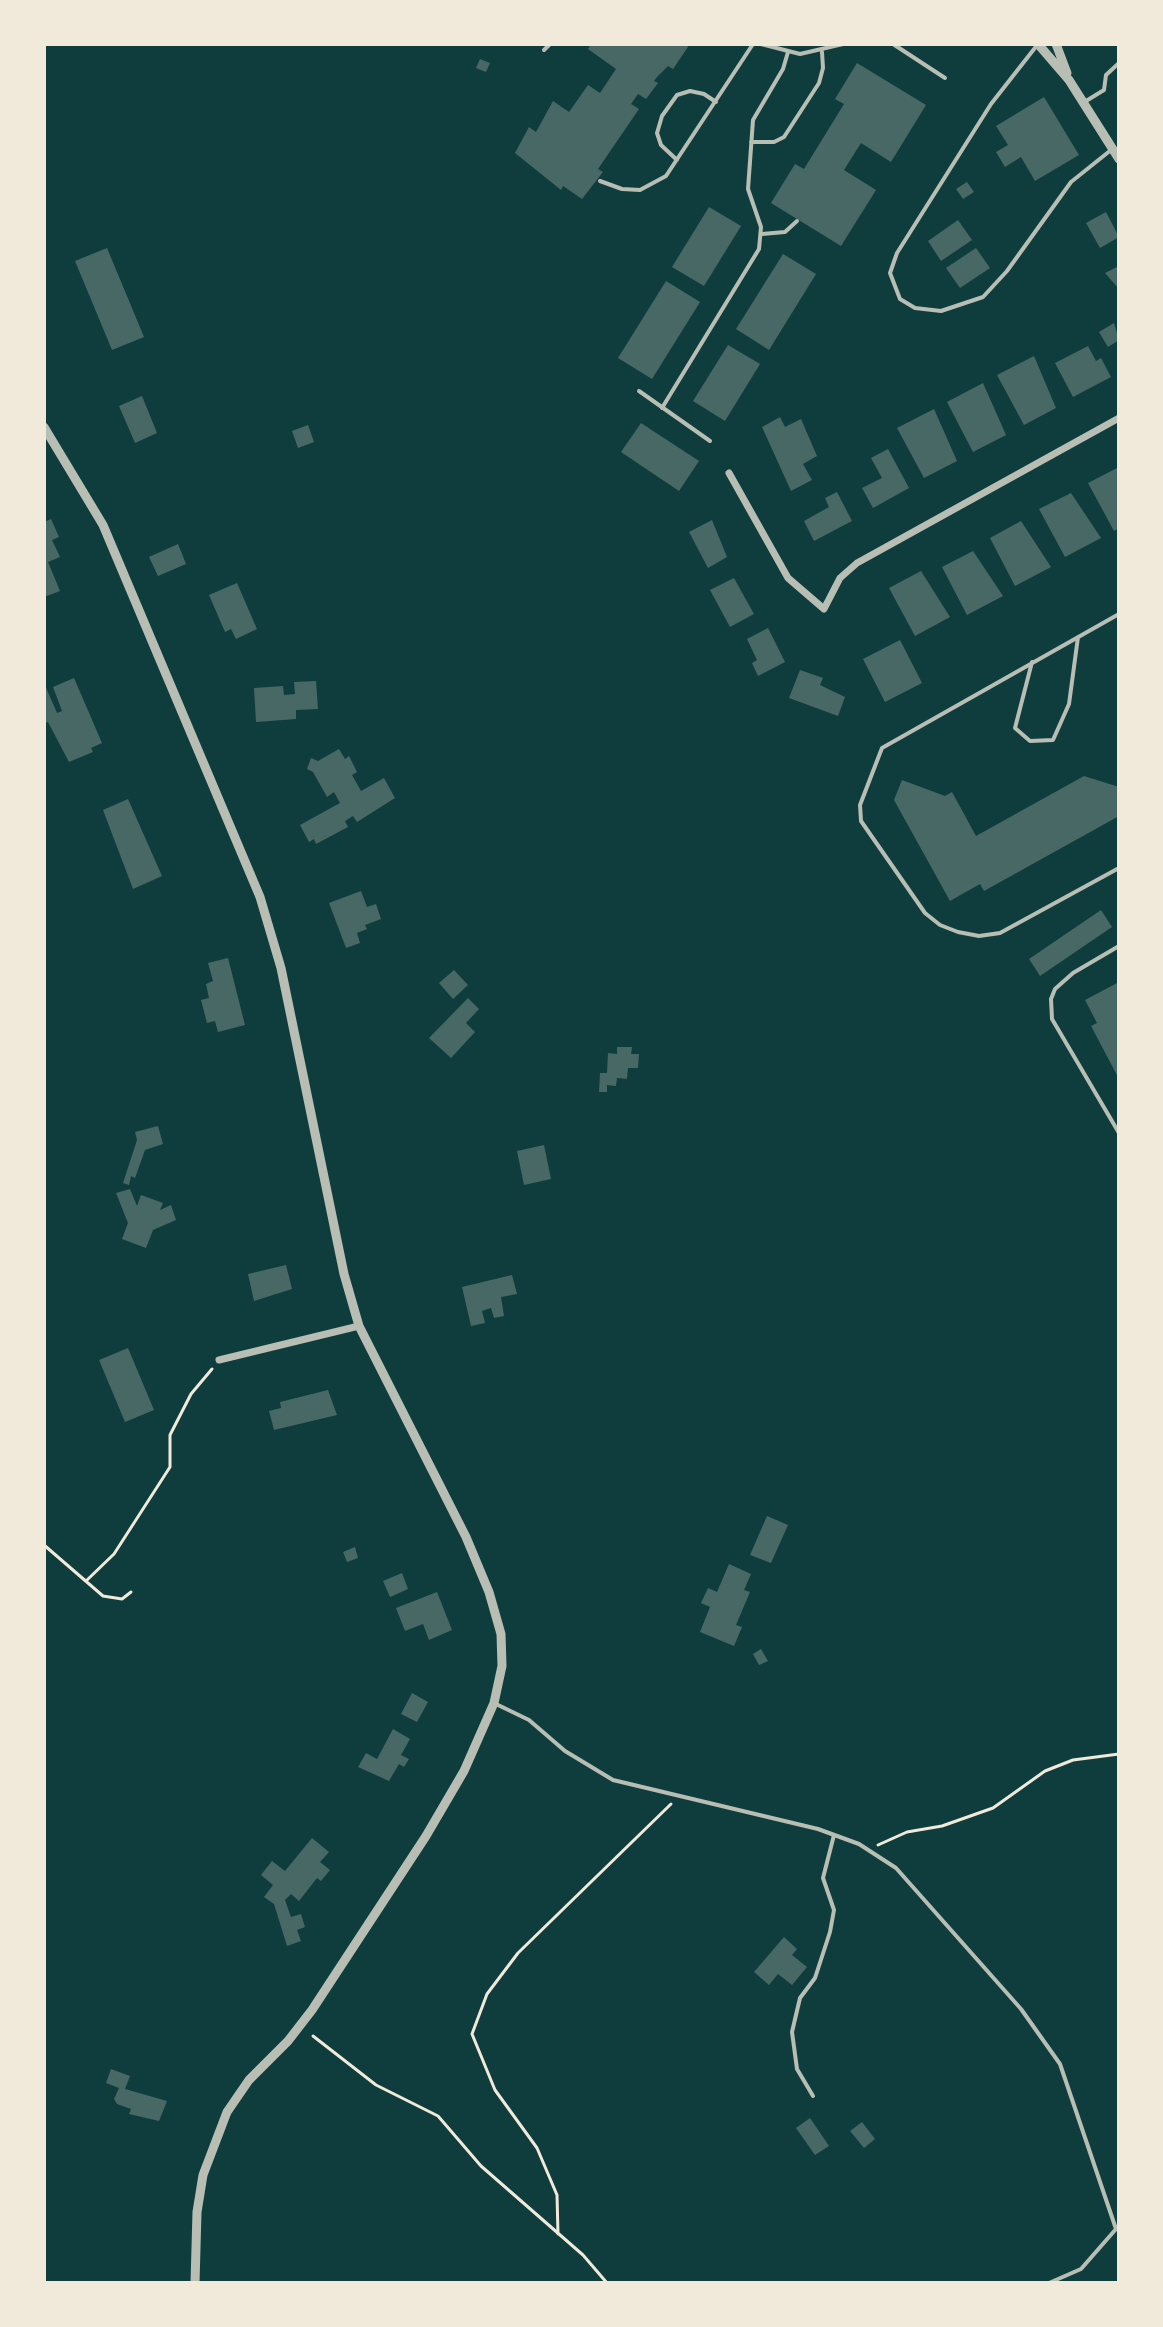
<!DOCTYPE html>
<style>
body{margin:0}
#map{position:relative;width:1163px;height:2327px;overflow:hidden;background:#0f3d3e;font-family:Manrope,sans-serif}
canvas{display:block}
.frame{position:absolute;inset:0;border:46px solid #f1e9da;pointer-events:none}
</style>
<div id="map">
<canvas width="1163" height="2327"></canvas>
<div class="frame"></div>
</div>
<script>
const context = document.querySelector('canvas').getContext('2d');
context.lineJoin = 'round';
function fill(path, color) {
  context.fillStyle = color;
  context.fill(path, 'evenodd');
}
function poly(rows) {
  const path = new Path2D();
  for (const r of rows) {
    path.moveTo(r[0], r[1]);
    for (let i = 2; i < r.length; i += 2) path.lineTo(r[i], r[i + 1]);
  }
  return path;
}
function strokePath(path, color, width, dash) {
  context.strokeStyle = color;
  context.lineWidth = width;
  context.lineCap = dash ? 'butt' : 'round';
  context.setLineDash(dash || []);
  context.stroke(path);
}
fill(poly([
 [591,44,687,44,688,47,673,69,668,66,657,77,654,81,658,83,646,99,638,94,631,104,639,109,598,169,603,172,582,199,563,186,561,190,515,153,529,127,536,132,553,101,569,112,588,85,600,93,616,69,588,49],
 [480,59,490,63,486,72,476,68],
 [857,63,926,105,891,162,861,143,844,170,876,190,841,246,771,203,795,164,804,169,844,104,835,99],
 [1044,97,1079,155,1035,181,1021,157,1005,167,996,152,1008,145,996,126],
 [967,182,974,192,963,199,956,189],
 [709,207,741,226,704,286,672,267],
 [1106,212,1119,237,1100,248,1086,223],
 [958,220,972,240,941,261,928,241],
 [107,248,144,337,112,350,75,261],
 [976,248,990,268,960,288,946,268],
 [783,254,816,274,769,350,736,329],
 [1119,266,1119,289,1105,273],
 [666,281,700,302,652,379,618,358],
 [1114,323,1119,340,1108,347,1099,332],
 [728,345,760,364,725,421,693,401],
 [1088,346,1096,361,1101,358,1111,377,1073,397,1055,363],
 [1034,356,1056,408,1024,425,997,375],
 [983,383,1006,435,973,452,947,402],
 [142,396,157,433,135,443,119,406],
 [934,409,957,461,924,478,897,428],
 [780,417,785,427,801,419,817,456,803,464,812,480,791,491,762,427],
 [641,423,699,461,679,491,621,452],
 [308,425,314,442,298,448,292,431],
 [888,449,909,488,873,508,862,488,882,478,871,458],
 [1119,467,1119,528,1114,531,1088,483],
 [837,492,852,521,814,541,804,521,829,507,825,498],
 [1071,493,1101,538,1065,557,1039,509],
 [51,519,59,537,52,540,60,557,48,562,60,591,44,597,44,522],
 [712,520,727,557,708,568,689,532],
 [1021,521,1051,567,1015,586,990,538],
 [178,544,186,564,158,576,149,557],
 [973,551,1003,596,967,615,942,567],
 [921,571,950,617,915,636,889,588],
 [734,578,754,614,730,627,710,590],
 [237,583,257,629,236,639,231,629,225,632,209,595],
 [768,628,785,662,758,676,752,663,757,660,747,639],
 [900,640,922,683,885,702,863,659],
 [800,670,823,678,820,685,845,697,838,716,789,698],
 [74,678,102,743,91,748,93,752,69,762,48,722,44,723,44,683,57,713,62,711,53,687],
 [316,681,318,709,296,710,296,719,256,722,254,688,283,686,284,695,295,694,294,682],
 [339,749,345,759,349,756,357,772,352,775,361,791,384,778,395,798,357,822,353,816,345,821,348,827,316,844,314,839,309,842,300,825,340,803,334,792,327,797,313,772,307,769,311,758,318,761],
 [1084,776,1119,787,1119,816,984,891,980,884,950,901,894,800,902,780,945,796,952,792,976,836],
 [128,799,162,876,133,889,103,810],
 [361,891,367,907,376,904,381,919,365,925,367,929,357,933,360,943,346,948,329,903],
 [1101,910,1112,927,1040,976,1029,959],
 [228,958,245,1025,218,1032,215,1021,207,1023,201,1000,209,998,206,984,213,981,208,963],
 [454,970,468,985,453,999,439,983],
 [1119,982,1119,1079,1091,1026,1097,1023,1085,1000],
 [468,998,479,1009,466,1023,475,1032,451,1058,429,1038],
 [617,1047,632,1047,631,1054,639,1054,638,1068,628,1068,627,1079,617,1078,616,1086,607,1085,607,1092,599,1092,600,1073,607,1073,608,1053,617,1054],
 [158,1126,163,1144,145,1150,135,1178,131,1176,129,1185,123,1183,137,1140,135,1132],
 [544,1145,551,1179,524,1185,517,1151],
 [130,1189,137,1206,141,1195,163,1203,160,1210,171,1205,176,1220,153,1230,146,1248,122,1239,128,1223,116,1193],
 [286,1265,292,1289,254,1301,248,1274],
 [512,1275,517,1294,501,1297,504,1316,494,1318,491,1308,482,1311,485,1323,471,1326,462,1287],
 [128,1348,154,1410,125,1422,99,1360],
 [328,1390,337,1415,274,1430,269,1411,281,1408,280,1402],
 [767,1516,788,1525,771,1563,750,1555],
 [355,1547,358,1558,347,1562,343,1552],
 [729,1564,751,1574,744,1590,750,1592,736,1625,742,1627,734,1646,700,1632,710,1607,701,1603,708,1588,717,1592],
 [402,1573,408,1589,390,1597,383,1581],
 [437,1592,452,1630,429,1640,423,1624,405,1631,396,1608],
 [761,1649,768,1661,759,1665,753,1654],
 [412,1693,428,1702,417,1722,401,1714],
 [393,1729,410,1739,401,1755,409,1759,404,1767,399,1764,389,1781,358,1767,366,1753,377,1759],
 [312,1838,329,1852,320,1862,330,1870,321,1881,317,1878,299,1901,291,1894,285,1900,291,1917,301,1914,305,1927,297,1930,301,1941,287,1946,274,1904,264,1897,273,1885,261,1875,272,1861,285,1871],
 [784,1937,797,1949,792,1955,807,1967,792,1985,778,1974,769,1985,754,1972],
 [111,2069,130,2076,125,2089,167,2101,159,2121,129,2114,131,2109,117,2104,114,2099,119,2088,106,2083],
 [810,2118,829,2146,815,2155,796,2128],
 [862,2122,875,2139,864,2148,850,2131]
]), '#486865');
strokePath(poly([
 [44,1545,103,1596,122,1599,131,1592],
 [86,1581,114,1554,170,1467,170,1435,191,1394,212,1369],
 [878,1845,907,1832,942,1826,993,1808,1045,1771,1073,1760,1119,1754],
 [313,2036,376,2085,438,2116,481,2166,583,2255,607,2283],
 [558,2234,557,2195,537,2148,495,2090,472,2034,487,1994,518,1953,671,1804]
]), '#f1e9da', 3);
strokePath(poly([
 [761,44,800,54,843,44],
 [893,44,945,78],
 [1038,44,991,104,897,253,890,273,900,299,915,308,941,311,983,297,1007,271,1071,182,1111,150],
 [544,50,550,44],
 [1086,101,1104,90,1106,75,1119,63],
 [751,142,774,142,784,137,819,83,823,68,822,52],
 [677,160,661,145,657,133,662,116,677,95,690,91,704,94,716,102],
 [600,181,622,189,640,190,666,176,753,44],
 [762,234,785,232,797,221],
 [639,391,710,441],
 [662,408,759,249,761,227,748,189,753,120,783,69,788,52],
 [1119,614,882,748,860,805,861,821,925,913,940,925,958,932,979,936,1000,933,1119,868],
 [1032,662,1015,728,1030,741,1053,740,1069,704,1078,637],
 [1119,946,1073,973,1055,989,1051,999,1052,1019,1119,1133],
 [496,1704,529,1720,565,1751,613,1780,818,1829,859,1844,896,1868,1021,2009,1060,2064,1116,2229,1081,2269,1049,2283],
 [813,2096,797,2069,792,2032,800,1998,815,1978,830,1932,834,1910,823,1878,834,1835]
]), '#b8beb3', 4);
strokePath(poly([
 [729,473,788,578,824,609,840,578,857,563,1119,418],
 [219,1360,359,1326]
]), '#b8beb3', 7);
strokePath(poly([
 [1038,44,1069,80,1119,159],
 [1056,44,1067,73],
 [44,427,103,525,260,897,281,968,344,1274,359,1326,466,1537,489,1592,501,1634,502,1666,494,1703,464,1771,426,1836,312,2010,288,2041,249,2080,227,2112,203,2175,197,2212,195,2283]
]), '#b8beb3', 9);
</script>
